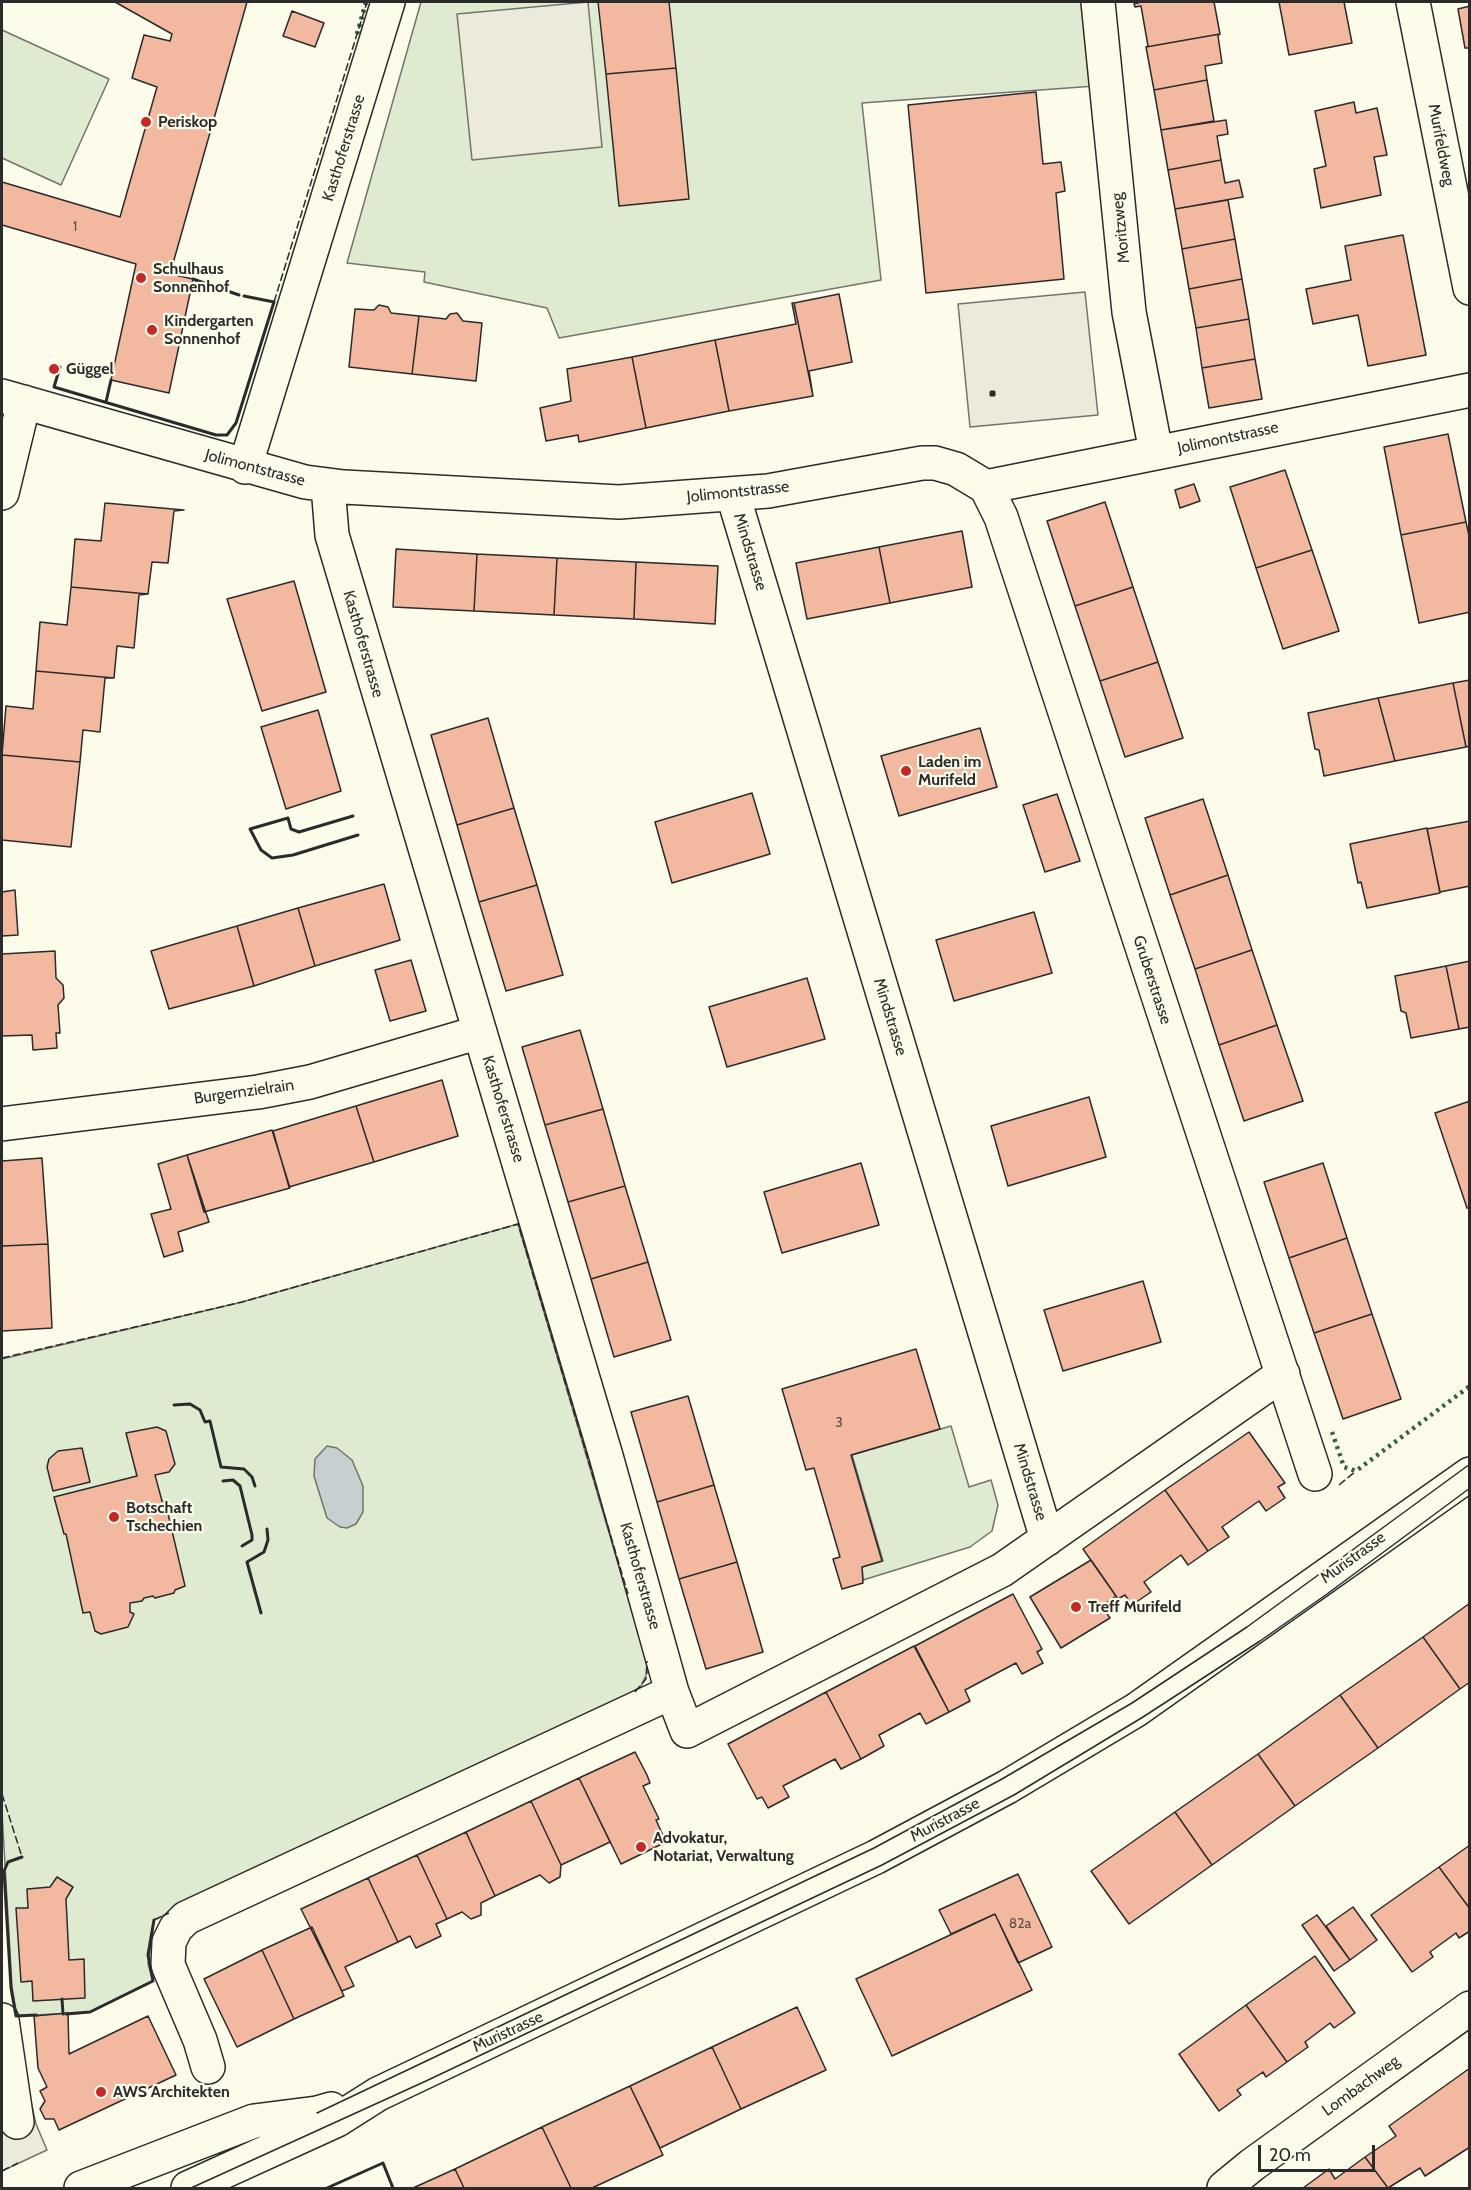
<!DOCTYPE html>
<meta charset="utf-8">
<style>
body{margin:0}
#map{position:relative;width:1471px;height:2190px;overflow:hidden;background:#fdfbea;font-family:Cabin,sans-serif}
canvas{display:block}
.frame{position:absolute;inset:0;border:3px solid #2b2b2b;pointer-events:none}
.scale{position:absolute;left:1258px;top:2145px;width:117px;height:27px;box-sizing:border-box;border:3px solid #2b2b2b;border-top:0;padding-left:8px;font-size:18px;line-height:21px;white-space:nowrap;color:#2b2b2b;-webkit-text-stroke:4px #fdfbea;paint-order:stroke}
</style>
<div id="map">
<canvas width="1471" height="2190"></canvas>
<div class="frame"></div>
<div class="scale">20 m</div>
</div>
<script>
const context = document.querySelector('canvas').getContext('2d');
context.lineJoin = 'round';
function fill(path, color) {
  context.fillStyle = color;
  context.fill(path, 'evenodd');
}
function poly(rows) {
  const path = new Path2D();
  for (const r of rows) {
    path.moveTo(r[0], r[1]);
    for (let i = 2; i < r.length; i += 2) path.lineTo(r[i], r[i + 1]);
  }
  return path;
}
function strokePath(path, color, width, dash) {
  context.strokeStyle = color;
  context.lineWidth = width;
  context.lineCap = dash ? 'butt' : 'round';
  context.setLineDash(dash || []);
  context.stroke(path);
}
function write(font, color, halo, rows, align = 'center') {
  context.font = font + ' Cabin,sans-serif';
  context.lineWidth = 4.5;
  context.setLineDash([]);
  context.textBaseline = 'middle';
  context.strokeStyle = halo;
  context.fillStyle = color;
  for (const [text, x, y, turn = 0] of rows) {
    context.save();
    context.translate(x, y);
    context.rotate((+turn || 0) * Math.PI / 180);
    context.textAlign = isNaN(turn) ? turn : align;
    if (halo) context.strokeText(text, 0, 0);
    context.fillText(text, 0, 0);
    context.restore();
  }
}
const green = poly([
 [421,2,1087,2,1095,86,862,103,881,280,559,338,547,308,424,282,425,272,347,263,421,2],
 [2,30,109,79,61,185,2,158,2,30],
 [518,1224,646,1658,648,1671,641,1686,630,1694,154,1920,148,1964,153,1981,90,2012,17,2016,12,1987,2,1812,2,1359,242,1302,518,1224],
 [951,1426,969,1487,991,1480,998,1505,992,1531,970,1547,863,1580,862,1567,883,1561,852,1455,951,1426]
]);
fill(green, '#deebd1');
strokePath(green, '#74746e', 1.5);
const parking = poly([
 [588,2,602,147,472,160,457,14,588,2],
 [1085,292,1098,415,970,427,958,304,1085,292],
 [31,2102,36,2124,47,2150,2,2171,2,2108,31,2102]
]);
fill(parking, '#eceadb');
strokePath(parking, '#74746e', 1.5);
const water = poly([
 [327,1446,337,1448,352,1460,363,1486,363,1512,356,1524,347,1528,340,1527,327,1518,314,1476,315,1459,327,1446]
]);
fill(water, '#c7d0d0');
strokePath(water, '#74746e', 1.5);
const building = poly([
 [115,2,247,2,170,274,193,279,169,393,111,380,136,264,2,225,2,182,120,217,157,87,132,78,144,35,170,41,172,34,115,2],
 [598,2,669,2,676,68,606,74,598,2],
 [1141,2,1214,2,1220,34,1146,47,1148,46,1141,6,1135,7,1134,4,1141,2],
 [1279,2,1344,2,1352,43,1289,55,1279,2],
 [1470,6,1470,48,1465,48,1458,9,1470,6],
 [292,11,324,23,315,47,283,36,292,11],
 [1220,34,1218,36,1222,63,1205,66,1207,80,1154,90,1146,47,1220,34],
 [676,68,689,199,619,206,606,74,676,68],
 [1207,80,1214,121,1161,130,1154,90,1207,80],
 [1036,92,1043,164,1061,162,1065,191,1056,193,1064,279,926,293,908,105,1036,92],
 [1354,102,1356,113,1377,108,1387,155,1374,157,1381,195,1321,208,1314,169,1326,166,1315,111,1354,102],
 [1226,120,1228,134,1217,136,1221,160,1168,170,1161,130,1226,120],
 [1221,160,1225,183,1239,180,1243,197,1175,209,1168,170,1221,160],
 [1228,200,1235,239,1182,249,1175,209,1228,200],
 [1403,235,1426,355,1368,366,1358,315,1313,324,1306,289,1351,280,1345,246,1403,235],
 [1235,239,1242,279,1189,289,1182,249,1235,239],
 [1242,279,1249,319,1196,328,1189,289,1242,279],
 [839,294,852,362,809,371,813,396,794,303,839,294],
 [792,303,794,303,813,396,729,411,715,340,796,324,792,303],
 [379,305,388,307,391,313,419,316,412,374,349,367,355,309,374,310,379,305],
 [457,313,463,321,482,323,476,381,412,374,419,316,446,319,450,314,457,313],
 [1249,319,1255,359,1202,368,1196,328,1249,319],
 [715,340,729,411,646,428,632,357,715,340],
 [632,357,646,428,579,442,578,435,546,441,540,408,571,401,567,369,632,357],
 [1255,359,1262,399,1209,408,1202,368,1255,359],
 [1448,434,1466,522,1401,535,1384,447,1448,434],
 [1285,470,1312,550,1256,568,1230,487,1285,470],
 [1194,484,1200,501,1180,508,1175,490,1194,484],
 [1105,502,1133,587,1075,606,1047,521,1105,502],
 [105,503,184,510,174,511,168,563,152,562,148,594,71,587,75,539,101,541,105,503],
 [1466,522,1470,540,1470,612,1419,623,1401,535,1466,522],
 [962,531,972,587,890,603,879,547,962,531],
 [879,547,890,603,807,619,796,563,879,547],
 [396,549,477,554,474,611,393,607,396,549],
 [1312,550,1339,631,1283,649,1256,568,1312,550],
 [477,554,557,558,554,615,474,611,477,554],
 [557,558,636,562,634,619,554,615,557,558],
 [636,562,718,566,715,624,634,619,636,562],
 [294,581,326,692,262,711,227,599,294,581],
 [71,587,148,594,139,595,134,648,117,646,114,678,36,671,40,622,67,625,71,587],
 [1133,587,1158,662,1100,681,1075,606,1133,587],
 [1158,662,1183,738,1125,757,1100,681,1158,662],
 [36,671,114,678,105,678,100,732,83,730,80,762,2,755,6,706,33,709,36,671],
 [1470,680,1470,746,1466,747,1453,683,1470,680],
 [1453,683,1466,747,1395,761,1378,698,1453,683],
 [1378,698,1395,761,1324,776,1319,750,1315,749,1308,713,1378,698],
 [318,710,341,791,286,809,261,727,318,710],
 [488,718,514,808,457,825,431,735,488,718],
 [980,728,997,787,899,816,881,756,980,728],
 [2,755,80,762,71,847,2,840,2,755],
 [752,793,770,854,672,883,655,822,752,793],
 [1057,794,1080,861,1045,872,1023,805,1057,794],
 [1203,799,1228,875,1170,895,1145,818,1203,799],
 [514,808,537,885,479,902,457,825,514,808],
 [1470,821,1470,886,1440,892,1427,829,1470,821],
 [1427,828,1440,893,1367,908,1361,882,1358,883,1350,844,1427,828],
 [1228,875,1252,950,1195,969,1170,895,1228,875],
 [384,884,400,940,315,966,298,908,384,884],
 [537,885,563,975,506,991,479,902,537,885],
 [15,890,18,935,2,936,2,892,15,890],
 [298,908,315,966,254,986,237,926,298,908],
 [1034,912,1052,973,954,1001,936,940,1034,912],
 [237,926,254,986,169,1009,151,951,237,926],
 [1252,950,1277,1025,1219,1045,1195,969,1252,950],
 [55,951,56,978,63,985,64,998,58,1005,60,1033,56,1033,57,1048,33,1050,32,1035,2,1036,2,954,55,951],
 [411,960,426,1011,390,1021,375,970,411,960],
 [1470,961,1470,1027,1459,1029,1446,966,1470,961],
 [1446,966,1459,1029,1411,1038,1406,1013,1401,1011,1395,976,1446,966],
 [807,978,825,1039,727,1067,709,1007,807,978],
 [1277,1025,1303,1101,1244,1121,1219,1045,1277,1025],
 [580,1030,603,1109,545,1125,522,1047,580,1030],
 [442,1080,458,1136,374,1162,356,1106,442,1080],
 [1089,1097,1106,1157,1008,1186,991,1126,1089,1097],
 [1470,1101,1470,1208,1467,1208,1435,1113,1470,1101],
 [356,1106,374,1162,289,1187,273,1131,356,1106],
 [603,1109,625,1186,568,1202,545,1125,603,1109],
 [272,1130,290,1188,204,1212,187,1155,272,1130],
 [187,1155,209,1222,178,1232,183,1251,164,1257,151,1214,171,1209,158,1164,187,1155],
 [42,1158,48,1244,2,1246,2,1161,42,1158],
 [861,1163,879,1225,782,1253,764,1192,861,1163],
 [1323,1163,1347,1238,1289,1258,1264,1182,1323,1163],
 [625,1186,648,1262,591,1279,568,1202,625,1186],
 [1347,1238,1372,1314,1314,1333,1289,1258,1347,1238],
 [48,1244,52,1328,2,1331,2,1246,48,1244],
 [648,1262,671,1340,614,1357,591,1279,648,1262],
 [1143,1281,1161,1342,1063,1371,1044,1310,1143,1281],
 [1372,1314,1401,1399,1343,1419,1314,1333,1372,1314],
 [916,1349,940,1429,851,1455,882,1561,862,1567,863,1583,842,1589,833,1559,840,1557,814,1468,806,1470,782,1389,916,1349],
 [688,1396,714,1485,657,1502,631,1412,688,1396],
 [157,1427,166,1431,175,1464,169,1472,155,1475,162,1501,165,1501,185,1586,175,1590,174,1593,155,1598,153,1596,144,1598,142,1601,130,1603,130,1612,134,1614,128,1627,101,1634,95,1631,90,1612,83,1613,66,1534,64,1534,54,1497,137,1476,126,1433,157,1427],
 [1249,1432,1285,1483,1278,1487,1285,1498,1266,1511,1259,1501,1222,1527,1229,1537,1208,1551,1165,1490,1249,1432],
 [82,1448,90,1482,53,1491,47,1467,49,1459,58,1451,82,1448],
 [714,1485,737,1562,679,1579,657,1502,714,1485],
 [1165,1490,1208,1551,1188,1565,1181,1555,1144,1582,1151,1592,1132,1605,1125,1595,1118,1599,1083,1549,1165,1490],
 [1091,1560,1116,1596,1102,1606,1110,1618,1061,1648,1030,1597,1091,1560],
 [737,1562,763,1652,706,1669,679,1579,737,1562],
 [1013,1594,1042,1649,1037,1652,1043,1663,1022,1674,1016,1663,965,1690,970,1701,949,1712,915,1646,1013,1594],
 [1470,1603,1470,1682,1460,1689,1423,1637,1470,1603],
 [1423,1637,1460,1689,1378,1748,1340,1695,1423,1637],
 [914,1646,949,1712,926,1724,920,1713,879,1735,884,1746,861,1759,826,1692,914,1646],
 [826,1692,861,1759,841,1769,835,1759,783,1786,789,1797,768,1808,762,1797,757,1799,728,1744,826,1692],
 [1340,1695,1378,1748,1295,1806,1258,1754,1340,1695],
 [635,1752,647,1775,650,1783,643,1786,659,1819,656,1820,666,1842,621,1864,579,1778,635,1752],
 [1258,1754,1295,1806,1212,1865,1175,1812,1258,1754],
 [579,1778,610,1842,561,1865,531,1801,579,1778],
 [531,1801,561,1865,560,1877,549,1883,540,1875,495,1896,466,1832,531,1801],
 [1175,1812,1212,1865,1129,1924,1091,1871,1175,1812],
 [466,1832,495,1896,481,1903,481,1915,471,1919,462,1912,447,1919,417,1855,466,1832],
 [1470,1845,1470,1909,1439,1867,1470,1845],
 [417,1855,447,1919,436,1924,441,1936,416,1948,410,1936,398,1942,368,1878,417,1855],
 [1439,1867,1470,1909,1470,1931,1459,1938,1456,1933,1430,1952,1433,1957,1412,1972,1371,1915,1439,1867],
 [1018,1874,1052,1947,1018,1963,995,1914,951,1934,939,1910,1018,1874],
 [57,1877,73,1887,66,1899,69,1960,84,1959,85,1998,33,2001,32,1981,21,1982,16,1908,28,1908,27,1889,50,1887,57,1877],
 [368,1878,398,1942,345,1967,354,1986,342,1991,301,1909,368,1878],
 [1353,1907,1377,1940,1350,1960,1326,1926,1353,1907],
 [995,1914,1032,1990,892,2056,856,1979,995,1914],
 [1317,1915,1350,1960,1334,1971,1302,1925,1317,1915],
 [312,1927,344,1996,294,2019,262,1950,312,1927],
 [262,1950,294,2019,237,2047,204,1979,262,1950],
 [1315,1956,1355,2013,1334,2028,1330,2023,1305,2042,1308,2047,1287,2062,1246,2005,1315,1956],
 [1246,2005,1287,2062,1266,2077,1263,2072,1237,2090,1241,2095,1219,2111,1179,2054,1246,2005],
 [797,2007,826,2070,741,2109,712,2047,797,2007],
 [68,2013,69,2054,148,2016,176,2075,59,2130,54,2119,45,2119,40,2109,45,2101,40,2091,47,2087,38,2068,34,2016,68,2013],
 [712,2047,741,2109,660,2148,630,2086,712,2047],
 [1470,2068,1470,2147,1425,2176,1420,2168,1388,2188,1365,2157,1396,2136,1389,2126,1470,2068],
 [630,2086,663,2155,592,2188,571,2188,542,2127,630,2086],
 [542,2127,571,2188,464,2188,455,2169,542,2127],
 [1365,2157,1388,2188,1303,2188,1329,2169,1335,2179,1365,2157],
 [455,2169,464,2188,413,2188,444,2174,455,2169]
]);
fill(building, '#f2b8a0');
strokePath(building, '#2b2b2b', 1.5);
const minor = poly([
 [1098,2,1129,312,1156,452],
 [1413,2,1470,288],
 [2,396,305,482,344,487,619,502,768,491,922,463,935,463,956,469,986,487,1470,390],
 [245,467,388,2],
 [328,486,332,535,606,1456,672,1692,687,1731,1002,1570,1283,1374],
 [986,487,1001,517,1315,1474],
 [2,493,24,402],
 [733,495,1047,1539],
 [2,1124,258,1092,310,1082,480,1032],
 [2,2020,17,2122],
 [208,2067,200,2040,168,1965,169,1942,176,1928,186,1918,672,1692],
 [1224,2188,1252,2165,1470,2008]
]);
const primary = poly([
 [81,2188,254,2121,317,2113,331,2109],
 [188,2188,337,2120,378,2094,876,1857,1007,1787,1136,1710,1470,1474]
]);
strokePath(minor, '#2b2b2b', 36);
strokePath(primary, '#2b2b2b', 36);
strokePath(minor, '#fdfbea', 33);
strokePath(primary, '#fdfbea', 33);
strokePath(poly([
 [317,2113,874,1848,1002,1779,1132,1703,1247,1627,1470,1464],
 [191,2188,426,2081,882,1865,1014,1795,1143,1717,1260,1641,1327,1594,1470,1488]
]), '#2b2b2b', 1.5);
strokePath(poly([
 [357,34,366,2],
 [1332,1432,1344,1467,1356,1471,1470,1386]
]), '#34623c', 4.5, [3, 4.5]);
strokePath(poly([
 [274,302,367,2],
 [2,1358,242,1302,518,1224,628,1594],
 [1339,1485,1356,1471],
 [635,1692,646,1679,647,1661],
 [2,1794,22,1857],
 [154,1920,169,1913],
 [2,2171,18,2163]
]), '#2b2b2b', 1.5, [8, 3]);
strokePath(poly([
 [193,279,239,295],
 [60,367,54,387,216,435,227,435,236,423,274,302,244,296],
 [991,392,994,392,994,395,991,395,991,392],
 [106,402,111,380],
 [353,816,299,832,291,829,288,818,250,829,261,850,272,858,293,855,358,835],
 [174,1405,190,1404,200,1410,205,1422,210,1421,221,1467,244,1469,252,1477,255,1486],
 [223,1481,233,1480,240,1486,252,1535,252,1540,242,1546],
 [261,1613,247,1562,264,1552,268,1540,267,1529],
 [22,1857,8,1862,4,1871,11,1988,16,2016,36,2015],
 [62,1999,63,2014],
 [66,2014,90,2012,153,1981,148,1955,154,1920],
 [327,2188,383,2163,393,2188]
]), '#2b2b2b', 3);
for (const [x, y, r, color] of [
 [146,122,6,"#c62828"],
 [141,278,6,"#c62828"],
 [152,330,6,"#c62828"],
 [54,369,6,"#c62828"],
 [906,771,6,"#c62828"],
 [114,1517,6,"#c62828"],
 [1076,1607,6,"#c62828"],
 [641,1847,6,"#c62828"],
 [101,2092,6,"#c62828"]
]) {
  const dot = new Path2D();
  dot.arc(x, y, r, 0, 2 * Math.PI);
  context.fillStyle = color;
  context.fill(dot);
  strokePath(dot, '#fdfbea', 2);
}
write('14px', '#5d4e48', null, [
 ["1",75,227],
 ["3",839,1423],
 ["82a",1020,1924]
]);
write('bold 16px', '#2b2b2b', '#fdfbea', [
 ["Periskop",158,122],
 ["Schulhaus",153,269],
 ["Sonnenhof",153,287],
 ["Kindergarten",164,321],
 ["Sonnenhof",164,339],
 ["Güggel",66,369],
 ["Laden im",918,762],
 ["Murifeld",918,780],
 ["Botschaft",126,1508],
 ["Tschechien",126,1526],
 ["Treff Murifeld",1088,1607],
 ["Advokatur,",653,1838],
 ["Notariat, Verwaltung",653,1856],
 ["AWS Architekten",113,2092]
], 'left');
write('16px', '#2b2b2b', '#fdfbea', [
 ["Murifeldweg",1441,145,79],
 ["Kasthoferstrasse",344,148,-73],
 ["Moritzweg",1121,228,-96],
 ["Jolimontstrasse",1228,438,-12],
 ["Jolimontstrasse",255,468,15],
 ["Jolimontstrasse",738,492,-6],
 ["Mindstrasse",750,552,73],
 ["Kasthoferstrasse",363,644,74],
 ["Gruberstrasse",1152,980,72],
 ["Mindstrasse",890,1017,73],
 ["Burgernzielrain",244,1092,-8],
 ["Kasthoferstrasse",503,1109,73],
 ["Mindstrasse",1030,1482,73],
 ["Muristrasse",1353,1558,-36],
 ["Kasthoferstrasse",640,1576,74],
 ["Muristrasse",945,1820,-28],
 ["Muristrasse",508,2032,-25],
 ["Lombachweg",1361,2086,-36]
]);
</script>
